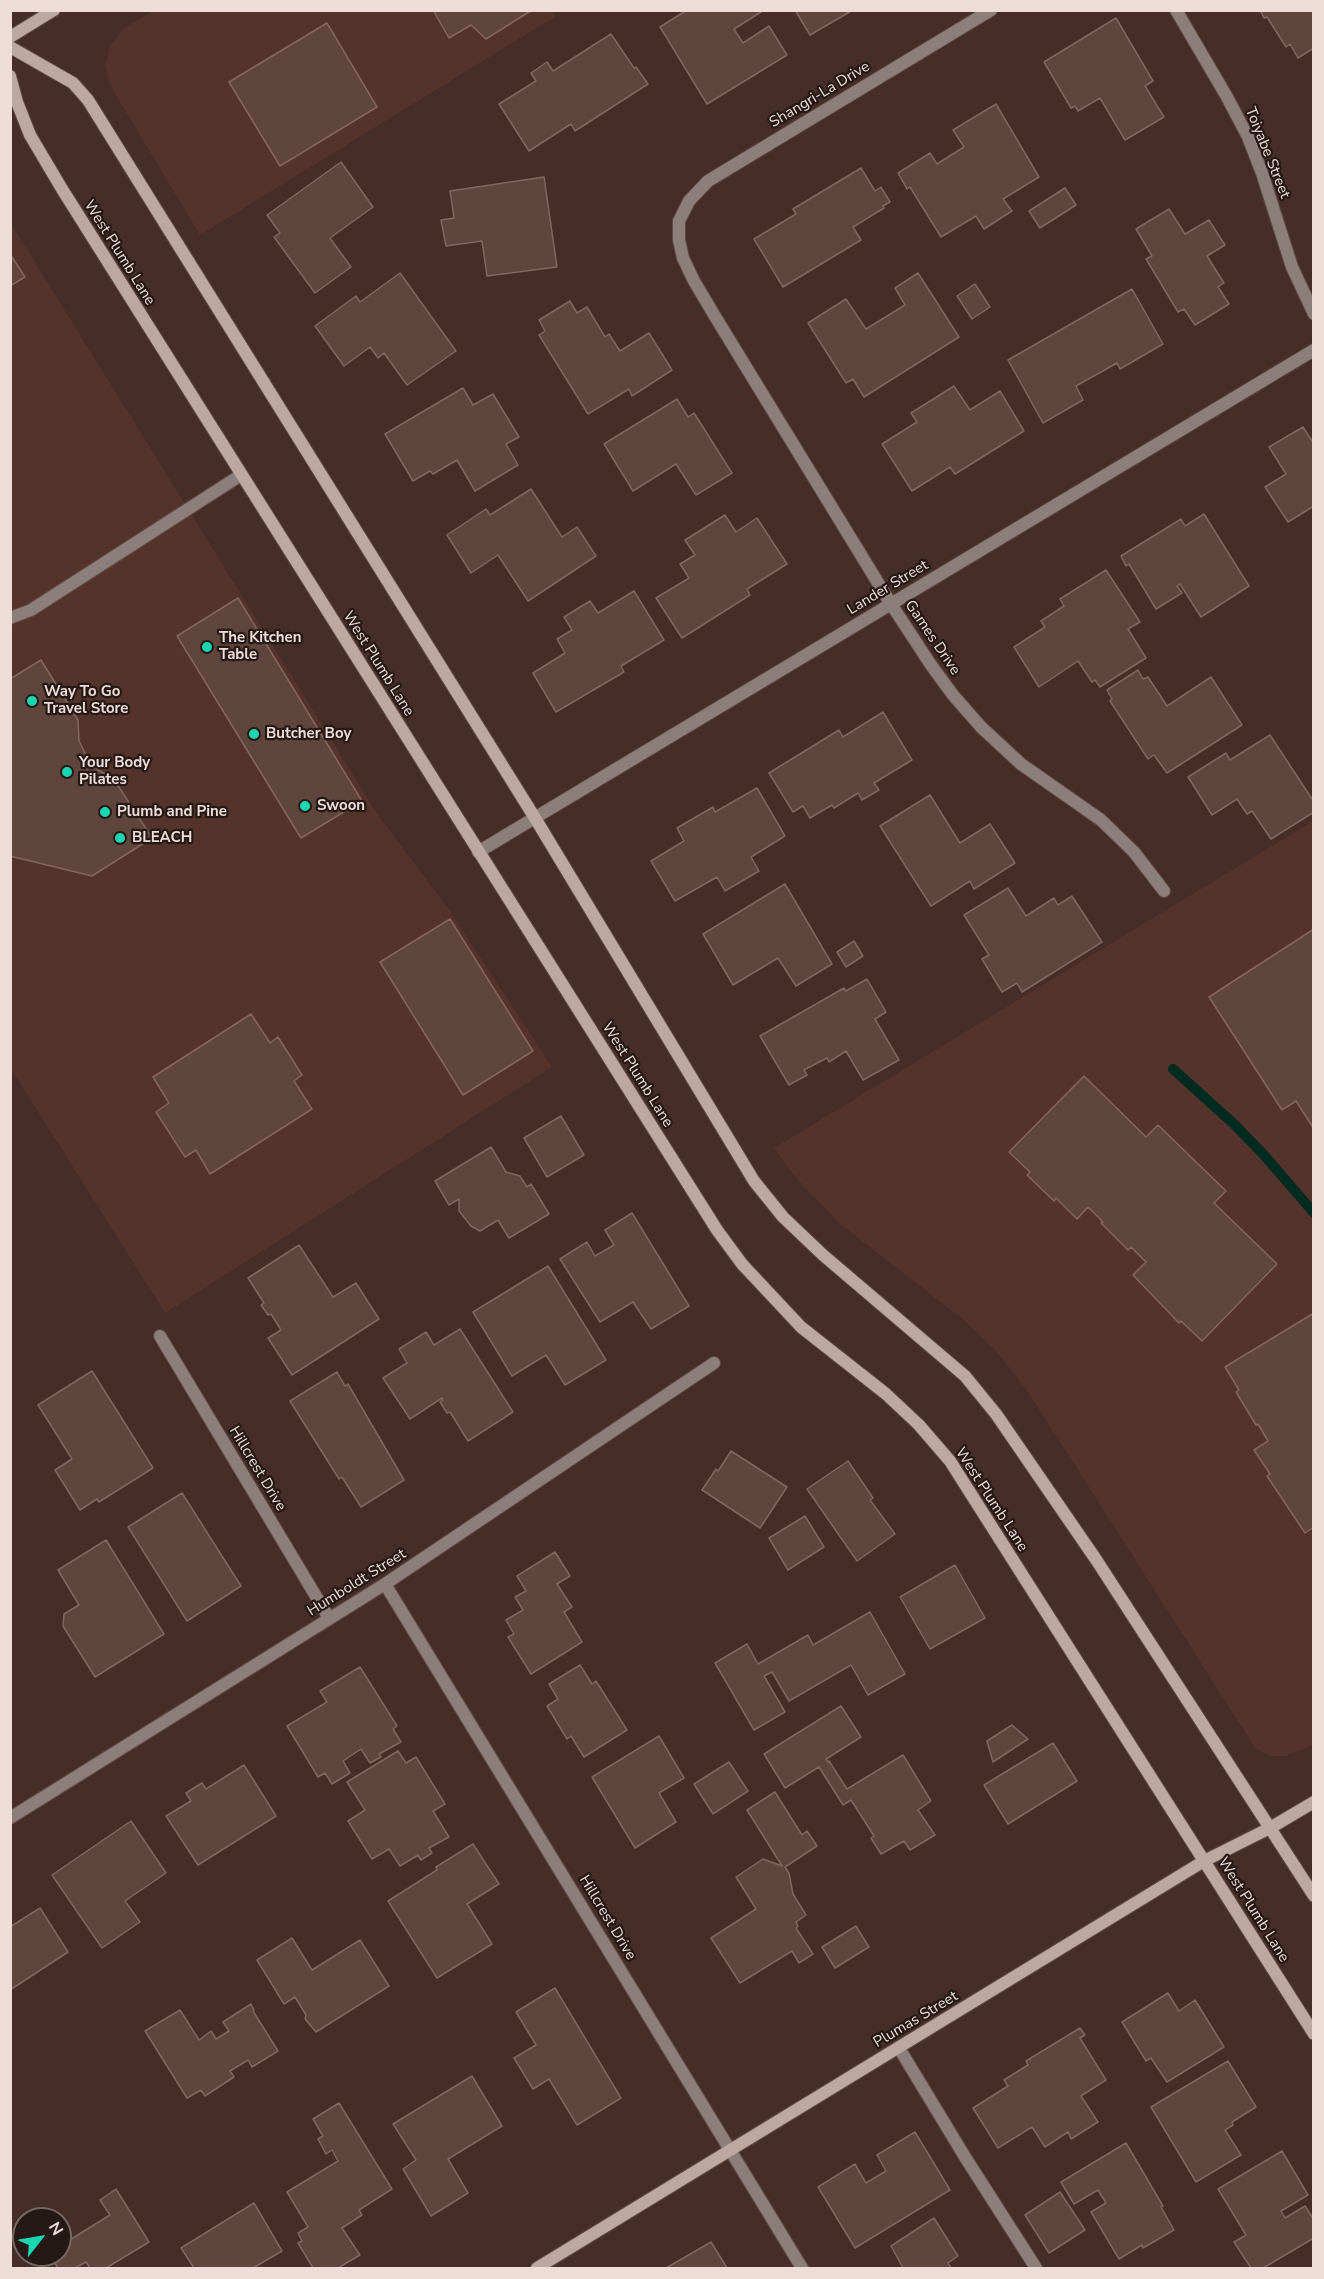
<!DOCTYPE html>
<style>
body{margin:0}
#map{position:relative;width:1324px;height:2279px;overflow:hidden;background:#472d27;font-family:"Nunito Sans",sans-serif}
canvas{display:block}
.frame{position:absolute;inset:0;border:12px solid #eedcd8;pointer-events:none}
.north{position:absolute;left:12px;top:2207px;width:60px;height:60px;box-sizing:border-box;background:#251916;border:2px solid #756764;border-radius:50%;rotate:59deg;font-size:16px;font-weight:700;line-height:24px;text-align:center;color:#eedcd8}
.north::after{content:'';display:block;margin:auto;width:21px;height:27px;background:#1ad5b2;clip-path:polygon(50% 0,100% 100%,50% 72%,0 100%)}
</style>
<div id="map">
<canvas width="1324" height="2279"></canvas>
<div class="frame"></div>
<div class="north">N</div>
</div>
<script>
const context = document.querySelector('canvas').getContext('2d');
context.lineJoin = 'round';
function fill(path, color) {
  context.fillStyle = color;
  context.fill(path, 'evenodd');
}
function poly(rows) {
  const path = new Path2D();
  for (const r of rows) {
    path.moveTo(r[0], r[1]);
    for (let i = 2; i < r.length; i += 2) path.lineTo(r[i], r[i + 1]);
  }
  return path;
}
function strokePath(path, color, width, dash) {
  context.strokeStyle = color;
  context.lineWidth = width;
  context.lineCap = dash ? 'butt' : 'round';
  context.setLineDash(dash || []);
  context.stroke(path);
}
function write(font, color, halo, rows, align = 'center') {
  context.font = font + ' "Nunito Sans",sans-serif';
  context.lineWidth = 4.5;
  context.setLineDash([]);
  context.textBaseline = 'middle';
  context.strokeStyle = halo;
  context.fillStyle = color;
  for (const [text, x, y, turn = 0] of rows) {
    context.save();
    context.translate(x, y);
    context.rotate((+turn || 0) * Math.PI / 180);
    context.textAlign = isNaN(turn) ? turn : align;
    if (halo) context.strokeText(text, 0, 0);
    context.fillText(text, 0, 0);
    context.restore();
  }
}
fill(poly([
 [552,10,556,16,200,235,111,87,105,66,110,46,124,28,153,11],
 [10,222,378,815,450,911,552,1067,165,1313,11,1069],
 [1313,821,1313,1745,1286,1756,1270,1756,1255,1748,1062,1445,1028,1392,998,1353,964,1320,840,1224,797,1179,774,1148]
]), '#54332b');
strokePath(poly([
 [1173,1069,1234,1124,1264,1155,1314,1213]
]), '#012a21', 10);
const building = poly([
 [433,10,532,10,486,39,471,25,449,38,433,10],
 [687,10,760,10,761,12,734,29,743,43,769,26,787,55,707,104,660,27,687,10],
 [795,10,853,10,810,35,795,10],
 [1260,10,1314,10,1314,48,1298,58,1290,44,1286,47,1267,17,1264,18,1260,10],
 [1116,18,1153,81,1145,86,1164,117,1125,140,1100,98,1078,111,1075,106,1071,108,1044,62,1116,18],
 [327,23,377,107,280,166,229,82,327,23],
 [611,34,634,68,636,67,648,84,575,131,571,124,529,151,499,104,536,81,531,73,547,62,553,71,611,34],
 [996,104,1039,177,1003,199,1012,211,984,229,976,216,941,237,910,187,907,189,898,173,930,153,937,164,964,147,953,130,996,104],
 [341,162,373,207,330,238,351,267,315,293,274,237,280,233,267,215,341,162],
 [861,168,875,191,881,187,890,202,883,206,884,208,853,227,861,240,783,287,754,239,796,214,793,209,861,168],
 [544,177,557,267,487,276,482,241,446,246,441,220,454,218,450,191,544,177],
 [1065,188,1076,205,1040,228,1029,211,1065,188],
 [1169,209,1185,234,1209,220,1225,245,1207,256,1224,283,1218,287,1229,304,1195,325,1184,309,1178,312,1146,259,1152,256,1136,229,1169,209],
 [10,254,25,277,10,286,10,254],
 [400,273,456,351,407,385,384,353,378,358,370,347,344,366,315,326,356,296,360,302,400,273],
 [918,273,959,337,864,397,853,379,846,383,808,323,846,299,866,329,905,305,895,288,918,273],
 [975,284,990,307,972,319,957,296,975,284],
 [1132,289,1163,344,1120,369,1117,363,1076,386,1083,400,1043,423,1008,360,1132,289],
 [570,301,577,313,587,307,605,337,609,334,620,351,649,333,672,370,632,396,629,389,588,414,539,335,545,331,539,320,570,301],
 [954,386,970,410,1000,391,1024,431,955,474,950,467,912,491,882,444,917,422,911,413,954,386],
 [463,388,473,405,493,394,519,437,506,444,518,465,475,491,457,460,433,474,430,471,413,481,385,434,463,388],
 [677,399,688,417,694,413,732,473,696,495,676,464,633,491,604,444,677,399],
 [1303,427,1314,444,1314,506,1288,522,1265,487,1286,474,1269,447,1303,427],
 [531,489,562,537,577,527,596,556,528,601,498,555,471,573,447,535,486,509,490,515,531,489],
 [1204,514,1249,586,1201,617,1180,584,1177,586,1182,593,1156,609,1129,564,1126,566,1121,556,1181,519,1185,526,1204,514],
 [725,515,736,532,757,518,787,564,747,589,750,595,682,638,656,598,689,578,680,564,695,555,685,540,725,515],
 [1106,570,1140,622,1128,629,1146,658,1100,687,1095,680,1092,682,1078,661,1039,687,1014,647,1045,627,1041,621,1064,606,1060,599,1106,570],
 [634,591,664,640,621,666,624,672,556,712,533,673,565,653,557,639,572,630,564,617,590,601,598,613,634,591],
 [238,598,362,801,301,838,177,636,238,598],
 [41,660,78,720,79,741,86,755,98,770,113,778,152,838,92,876,10,856,10,679,41,660],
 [1138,670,1143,679,1148,677,1167,706,1211,677,1242,725,1167,773,1154,755,1148,759,1110,701,1112,699,1107,690,1138,670],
 [883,712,912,760,874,783,879,790,862,800,858,793,834,808,832,805,810,818,803,806,793,812,769,773,839,730,843,737,883,712],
 [1270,735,1314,802,1314,812,1271,839,1252,811,1247,814,1237,799,1212,815,1188,777,1226,753,1230,760,1270,735],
 [757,788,785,836,751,857,759,871,725,891,717,877,675,901,651,861,684,841,677,828,713,807,715,812,757,788],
 [930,795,960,843,990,824,1015,863,974,889,970,881,931,906,880,826,930,795],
 [785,884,832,964,796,986,778,958,733,985,703,934,785,884],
 [1008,888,1026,916,1054,898,1058,905,1072,896,1102,942,1022,992,1017,983,1002,992,982,959,989,955,964,915,1008,888],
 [450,919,533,1051,463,1095,380,962,450,919],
 [1314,929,1314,1129,1296,1101,1282,1110,1209,997,1314,929],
 [854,941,863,956,846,967,837,952,854,941],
 [867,979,886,1012,875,1019,899,1060,863,1080,846,1051,829,1062,827,1058,804,1070,807,1075,789,1085,760,1036,844,988,846,991,867,979],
 [251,1014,270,1043,278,1037,302,1075,294,1081,312,1109,210,1174,196,1150,185,1157,156,1112,169,1103,153,1077,251,1014],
 [1084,1076,1146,1137,1158,1125,1226,1191,1214,1203,1277,1264,1202,1341,1181,1321,1179,1323,1133,1275,1146,1262,1131,1247,1128,1250,1101,1223,1103,1222,1088,1207,1077,1219,1056,1198,1054,1201,1027,1175,1030,1172,1009,1152,1084,1076],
 [561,1116,584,1155,547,1177,524,1138,561,1116],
 [491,1147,506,1172,520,1176,527,1187,531,1184,549,1214,509,1238,498,1220,480,1231,471,1226,459,1211,459,1199,449,1205,435,1181,491,1147],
 [632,1213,689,1306,651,1329,633,1302,600,1322,560,1259,587,1242,595,1256,614,1245,605,1230,632,1213],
 [299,1245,333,1297,356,1283,379,1319,292,1375,268,1338,281,1330,271,1314,268,1315,261,1305,264,1303,248,1278,299,1245],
 [548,1266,606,1360,565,1385,546,1355,512,1376,473,1312,548,1266],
 [1314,1313,1314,1527,1305,1533,1267,1476,1270,1474,1254,1450,1268,1441,1258,1424,1256,1425,1236,1392,1239,1390,1225,1367,1314,1313],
 [460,1329,513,1412,468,1441,450,1412,447,1413,440,1402,443,1400,442,1398,410,1419,383,1378,407,1363,399,1349,426,1332,434,1345,460,1329],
 [92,1371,153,1468,99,1502,97,1499,80,1510,55,1470,72,1459,38,1405,92,1371],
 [337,1372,345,1386,348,1384,404,1480,361,1507,342,1477,339,1479,290,1401,337,1372],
 [731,1451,787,1487,760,1528,702,1490,716,1469,718,1471,731,1451],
 [848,1461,873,1498,870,1500,895,1534,857,1561,807,1489,848,1461],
 [182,1493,241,1586,187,1621,128,1527,182,1493],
 [805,1516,824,1547,788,1570,769,1538,805,1516],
 [106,1540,164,1634,95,1677,63,1626,64,1614,79,1605,58,1570,106,1540],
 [555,1552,570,1576,557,1584,572,1607,564,1612,582,1642,531,1674,508,1637,514,1634,506,1620,523,1610,515,1597,526,1591,517,1576,555,1552],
 [955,1565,985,1618,930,1649,900,1597,955,1565],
 [870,1612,905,1674,868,1695,851,1665,789,1701,772,1672,764,1676,785,1712,754,1730,715,1663,747,1644,758,1664,808,1635,813,1645,870,1612],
 [580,1665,592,1684,596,1681,627,1730,584,1757,571,1736,567,1739,547,1706,558,1699,549,1684,580,1665],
 [360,1667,397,1726,393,1729,401,1742,379,1754,381,1757,370,1763,361,1749,343,1761,350,1773,332,1784,325,1773,318,1777,287,1726,327,1702,320,1691,360,1667],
 [841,1706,861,1737,826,1759,828,1762,829,1761,847,1789,903,1755,931,1801,918,1810,935,1835,910,1850,904,1841,881,1854,871,1838,874,1836,851,1800,843,1805,819,1767,785,1788,764,1754,841,1706],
 [1012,1725,1028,1739,993,1762,987,1741,1012,1725],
 [659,1736,684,1778,659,1793,676,1822,635,1848,592,1777,659,1736],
 [1053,1743,1077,1781,1008,1824,984,1785,1053,1743],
 [398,1751,406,1763,416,1757,445,1804,433,1811,449,1837,429,1848,432,1853,421,1860,418,1855,400,1866,389,1849,372,1859,348,1821,365,1810,347,1782,398,1751],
 [729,1762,748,1791,713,1814,694,1784,729,1762],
 [244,1765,276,1816,198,1865,166,1816,191,1801,186,1793,202,1783,206,1789,244,1765],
 [775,1792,802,1835,807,1831,817,1846,785,1867,789,1873,793,1894,806,1915,796,1922,798,1926,796,1928,813,1954,799,1963,792,1951,740,1983,711,1938,756,1909,736,1877,763,1859,782,1866,747,1810,775,1792],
 [131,1821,166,1873,125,1901,140,1922,102,1948,52,1875,131,1821],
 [473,1844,499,1884,467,1904,492,1944,437,1978,388,1901,437,1870,436,1867,473,1844],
 [40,1908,68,1952,10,1990,10,1927,40,1908],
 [856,1926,869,1947,835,1968,822,1947,856,1926],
 [292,1938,312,1970,360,1940,389,1986,316,2032,305,2019,306,2015,295,1997,284,2004,257,1960,292,1938],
 [555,1988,621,2098,577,2125,549,2079,533,2089,514,2058,536,2045,516,2012,555,1988],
 [1168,1993,1179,2011,1195,2000,1224,2047,1167,2082,1151,2058,1146,2061,1122,2022,1168,1993],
 [251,2004,254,2010,253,2011,278,2051,252,2067,248,2060,230,2071,234,2077,205,2096,201,2090,187,2098,145,2031,180,2010,199,2040,211,2031,216,2039,229,2031,223,2022,251,2004],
 [1080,2028,1085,2035,1080,2038,1106,2080,1081,2096,1098,2122,1071,2139,1068,2132,1045,2147,1032,2127,998,2148,973,2108,1008,2086,1004,2080,1028,2065,1026,2061,1080,2028],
 [1228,2061,1256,2107,1232,2122,1233,2125,1225,2130,1241,2155,1196,2182,1151,2107,1228,2061],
 [472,2076,502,2126,448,2159,468,2193,431,2216,403,2169,416,2160,393,2124,472,2076],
 [339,2103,392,2189,359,2210,362,2215,342,2228,360,2255,338,2268,313,2268,298,2243,302,2241,298,2233,308,2227,287,2192,338,2161,332,2150,326,2154,318,2139,323,2136,313,2119,339,2103],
 [915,2132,950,2190,855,2248,818,2187,855,2164,866,2183,886,2171,877,2155,915,2132],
 [1126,2143,1163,2206,1161,2207,1174,2230,1143,2248,1142,2245,1119,2259,1091,2212,1106,2203,1098,2190,1074,2204,1061,2182,1126,2143],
 [1282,2151,1308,2195,1281,2211,1285,2218,1305,2206,1314,2220,1314,2238,1263,2268,1251,2268,1234,2242,1246,2235,1218,2189,1282,2151],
 [116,2189,149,2242,106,2268,90,2268,86,2262,75,2268,58,2268,50,2255,60,2255,60,2246,110,2215,100,2200,116,2189],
 [1060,2192,1085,2230,1049,2253,1025,2215,1060,2192],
 [254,2203,282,2251,253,2268,194,2268,181,2248,254,2203],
 [934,2218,958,2256,948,2263,951,2268,903,2268,891,2246,934,2218],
 [711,2242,727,2268,666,2268,711,2242]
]);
fill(building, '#60453d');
strokePath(building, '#84665f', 1.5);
const lane = poly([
 [10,618,31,610,241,475],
 [899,2048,965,2157,1036,2268]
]);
const street = poly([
 [991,10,708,181,689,201,679,221,679,240,683,258,694,281,716,318,891,604,931,665,953,695,981,727,1021,764,1101,820,1134,852,1164,891],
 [1176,10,1227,97,1248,137,1262,173,1292,267,1314,314],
 [478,852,1314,350],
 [160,1336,329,1618],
 [385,1584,802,2268],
 [10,1818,385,1584,714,1363]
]);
const secondary = poly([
 [10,37,54,10],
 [10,47,73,83,88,100,535,818,754,1181,783,1217,823,1255,965,1376,996,1414,1097,1561,1314,1896],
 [10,76,17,102,30,135,62,189,717,1230,742,1264,801,1327,886,1394,919,1425,950,1461,1314,2034],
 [537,2268,1204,1861,1270,1828,1314,1802]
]);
strokePath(lane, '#624943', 14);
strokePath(street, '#624943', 14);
strokePath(secondary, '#624943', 14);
strokePath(lane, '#8c7e7a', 12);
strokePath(street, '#8c7e7a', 12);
strokePath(secondary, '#bda7a1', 12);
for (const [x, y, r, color] of [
 [207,647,6,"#1ad5b2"],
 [32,701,6,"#1ad5b2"],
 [254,734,6,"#1ad5b2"],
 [67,772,6,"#1ad5b2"],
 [305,806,6,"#1ad5b2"],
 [105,812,6,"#1ad5b2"],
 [120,838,6,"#1ad5b2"]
]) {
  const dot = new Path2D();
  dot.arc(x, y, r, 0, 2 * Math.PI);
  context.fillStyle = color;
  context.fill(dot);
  strokePath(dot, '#251916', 2);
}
write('15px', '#eedcd8', '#251916', [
 ["Shangri-La Drive",820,95,-31],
 ["Toiyabe Street",1267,153,68],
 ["West Plumb Lane",119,253,58],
 ["Lander Street",888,588,-31],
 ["Games Drive",932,638,56],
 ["West Plumb Lane",378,664,58],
 ["West Plumb Lane",637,1075,58],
 ["Hillcrest Drive",257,1469,59],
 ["West Plumb Lane",991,1500,57],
 ["Humboldt Street",357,1583,-32],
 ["West Plumb Lane",1253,1910,58],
 ["Hillcrest Drive",607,1918,59],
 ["Plumas Street",916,2020,-31]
]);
write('bold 15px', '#eedcd8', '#251916', [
 ["The Kitchen",219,638],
 ["Table",219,655],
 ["Way To Go",44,692],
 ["Travel Store",44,709],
 ["Butcher Boy",266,734],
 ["Your Body",79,763],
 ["Pilates",79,780],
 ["Swoon",317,806],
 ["Plumb and Pine",117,812],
 ["BLEACH",132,838]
], 'left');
</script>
